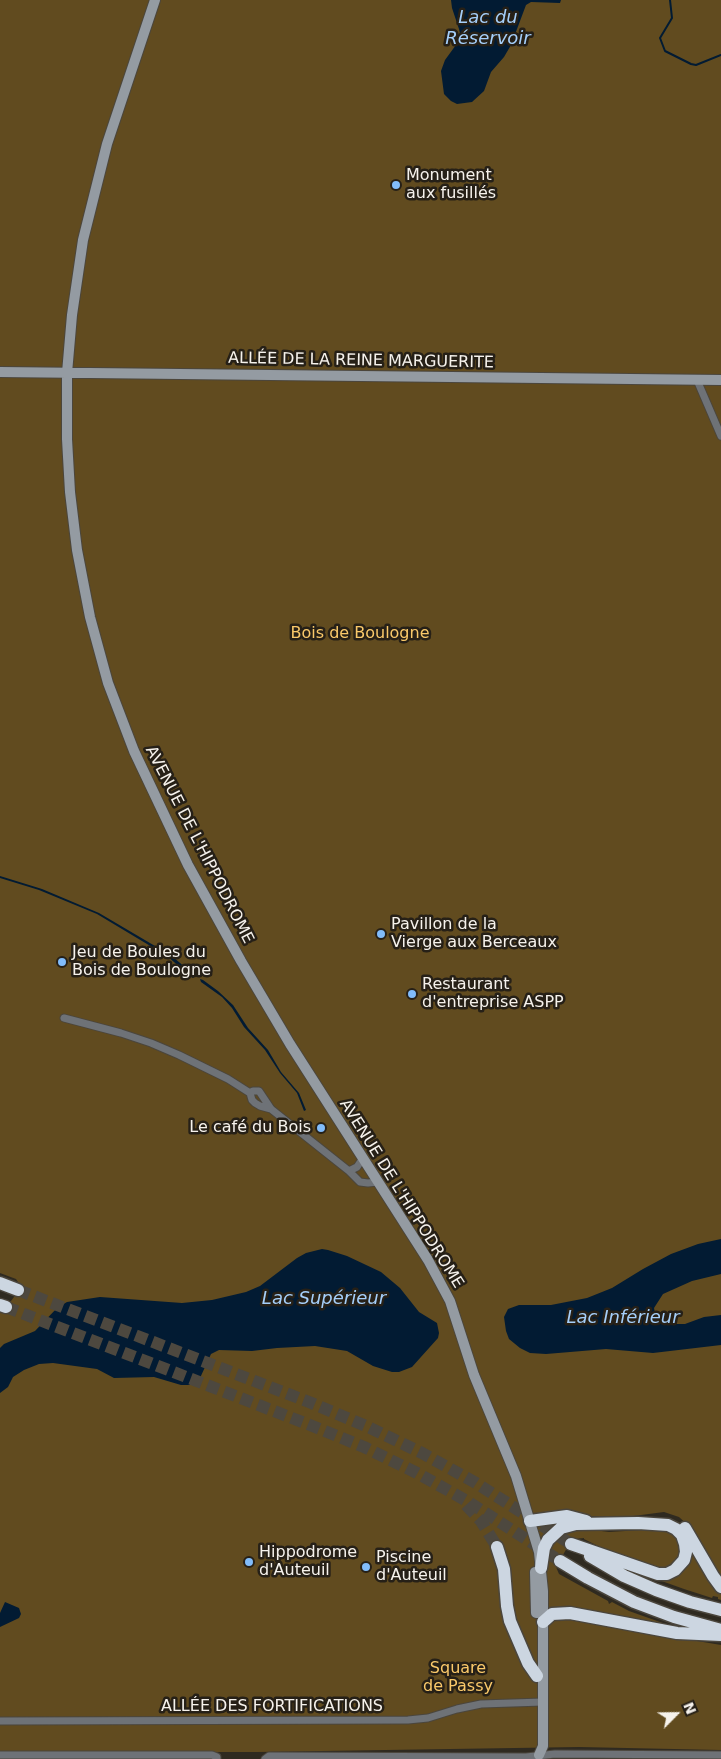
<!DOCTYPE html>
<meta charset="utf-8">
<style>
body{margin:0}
#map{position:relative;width:721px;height:1759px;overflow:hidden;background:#2f2a20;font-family:"DejaVu Sans",sans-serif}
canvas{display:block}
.north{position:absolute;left:651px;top:1689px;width:50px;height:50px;-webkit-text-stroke:4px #262017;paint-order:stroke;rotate:67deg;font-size:14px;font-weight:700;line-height:20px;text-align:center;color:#f6f2ec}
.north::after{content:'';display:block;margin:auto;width:18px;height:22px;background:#f6f2ec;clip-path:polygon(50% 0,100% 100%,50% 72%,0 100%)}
</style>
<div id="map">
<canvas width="721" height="1759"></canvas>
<div class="north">N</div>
</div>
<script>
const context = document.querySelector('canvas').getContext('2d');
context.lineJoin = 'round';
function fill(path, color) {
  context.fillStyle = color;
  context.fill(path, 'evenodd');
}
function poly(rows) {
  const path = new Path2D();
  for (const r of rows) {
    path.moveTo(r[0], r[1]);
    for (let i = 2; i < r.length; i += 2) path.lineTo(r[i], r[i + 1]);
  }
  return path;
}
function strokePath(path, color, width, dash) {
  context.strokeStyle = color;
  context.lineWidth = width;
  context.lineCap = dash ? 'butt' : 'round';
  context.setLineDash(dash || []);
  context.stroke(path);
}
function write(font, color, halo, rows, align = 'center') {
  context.font = font + ' "DejaVu Sans",sans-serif';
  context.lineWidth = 5;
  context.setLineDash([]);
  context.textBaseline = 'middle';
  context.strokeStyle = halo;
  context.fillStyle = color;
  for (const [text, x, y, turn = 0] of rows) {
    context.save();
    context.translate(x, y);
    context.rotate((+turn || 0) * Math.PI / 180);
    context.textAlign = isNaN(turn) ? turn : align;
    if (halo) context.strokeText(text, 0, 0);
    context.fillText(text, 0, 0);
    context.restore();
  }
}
fill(poly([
 [0,0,721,0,721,1580,690,1527,679,1517,664,1512,618,1518,589,1516,586,1529,609,1532,657,1529,669,1530,681,1541,680,1558,665,1570,612,1553,584,1539,584,1538,575,1539,571,1541,556,1567,559,1574,608,1601,609,1604,612,1602,629,1611,674,1627,585,1622,721,1645,721,1750,579,1747,258,1752,0,1752,0,1312,5,1309,20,1289,20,1285,16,1279,0,1273],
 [690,1547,721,1591,721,1600,718,1599,718,1597,713,1596,712,1598,684,1589,656,1579,663,1579]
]), '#614b1f');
fill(poly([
 [451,0,561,0,560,3,531,2,526,5,511,45,504,57,491,72,484,91,472,102,457,104,451,101,444,94,441,71,445,60,461,38,459,29,452,8],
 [0,876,42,889,99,913,172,956,195,976,193,978,188,974,167,956,97,914,39,890,0,878],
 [200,979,203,980,218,991,233,1005,248,1028,268,1050,281,1072,299,1093,306,1110,304,1111,297,1093,280,1073,265,1050,244,1027,232,1008,222,997,201,982],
 [721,1239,721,1274,692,1281,663,1294,654,1308,656,1318,662,1322,673,1324,685,1324,704,1317,721,1315,721,1345,653,1353,606,1349,546,1354,530,1353,520,1348,509,1339,506,1331,504,1317,508,1309,519,1305,551,1305,587,1298,612,1288,643,1269,671,1254,698,1244],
 [322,1249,328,1250,347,1256,381,1272,400,1288,419,1312,437,1323,439,1333,438,1338,412,1367,399,1372,392,1372,373,1366,347,1351,315,1346,277,1348,252,1351,219,1350,211,1354,200,1378,193,1385,181,1385,154,1377,114,1378,97,1369,53,1363,39,1364,24,1370,13,1377,8,1387,0,1393,0,1348,4,1344,35,1331,57,1308,67,1302,100,1297,182,1303,212,1300,246,1292,260,1286,297,1258,306,1253],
 [5,1602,19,1608,21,1614,19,1618,0,1627,0,1613]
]), '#021b33');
strokePath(poly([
 [670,0,672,18,660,38,665,51,691,64,696,65,721,55]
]), '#021b33', 2);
strokePath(poly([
 [18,1290,309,1402,366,1426,422,1453,476,1483,571,1544],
 [6,1307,310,1425,364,1447,417,1473,467,1501,560,1561],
 [466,1505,481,1521,497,1547]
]), '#4d483f', 12, [12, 6]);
const street = poly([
 [697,380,721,436],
 [64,1018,121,1033,151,1043,179,1055,228,1079,250,1093],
 [271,1109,260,1106,255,1103,252,1100,250,1093,253,1091,259,1091,271,1109,349,1171,360,1182,368,1183,378,1182],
 [349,1171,357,1167,363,1158],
 [0,1721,408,1720,428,1718,457,1709,481,1704,543,1702],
 [0,1755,212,1755,217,1757,217,1759],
 [265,1759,269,1756,526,1757,555,1754,721,1755]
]);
const secondary = poly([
 [155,0,107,144,83,240,72,315,67,373,67,439,70,492,77,550,90,617,108,683,134,751,188,865,241,961,290,1044,428,1260,450,1301,474,1375,516,1476,539,1552,543,1591,543,1746,539,1755],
 [0,372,721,380],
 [535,1572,536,1613]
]);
const highway = poly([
 [0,1283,18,1290],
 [0,1305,6,1307],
 [530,1521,567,1516,586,1521],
 [685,1528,713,1576,721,1587],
 [497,1547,504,1569,507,1606,510,1621,528,1663,537,1676],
 [590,1556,624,1576,656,1590,690,1602,721,1610],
 [560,1561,588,1578,634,1602,674,1617,721,1630],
 [541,1568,544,1548,548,1540,561,1528,576,1524,638,1523,668,1525,676,1529,682,1535,685,1544,686,1552,684,1560,675,1570,667,1574,658,1574,571,1544],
 [543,1622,552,1614,570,1613,677,1633,721,1635]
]);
strokePath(street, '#4b463d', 9);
strokePath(secondary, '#4b463d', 12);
strokePath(highway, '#4b463d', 15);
strokePath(street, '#6e7277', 7);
strokePath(secondary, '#949ba2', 10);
strokePath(highway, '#ccd6e1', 12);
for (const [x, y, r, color] of [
 [396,185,5,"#81bcfa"],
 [381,934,5,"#81bcfa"],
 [62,962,5,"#81bcfa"],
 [412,994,5,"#81bcfa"],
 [321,1128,5,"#81bcfa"],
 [249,1562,5,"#81bcfa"],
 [366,1567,5,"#81bcfa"]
]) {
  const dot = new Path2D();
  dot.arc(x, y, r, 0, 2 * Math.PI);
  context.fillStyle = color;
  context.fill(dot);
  strokePath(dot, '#262017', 2);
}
write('16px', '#f6f2ec', '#262017', [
 ["Monument",406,176],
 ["aux fusillés",406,194],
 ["Pavillon de la",391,925],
 ["Vierge aux Berceaux",391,943],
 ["Jeu de Boules du",72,953],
 ["Bois de Boulogne",72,971],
 ["Restaurant",422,985],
 ["d'entreprise ASPP",422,1003],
 ["Le café du Bois",311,1128,"right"],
 ["Hippodrome",259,1553],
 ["d'Auteuil",259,1571],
 ["Piscine",376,1558],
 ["d'Auteuil",376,1576]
], 'left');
write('16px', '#f6f2ec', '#262017', [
 ["ALLÉE DE LA REINE MARGUERITE",361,361,1],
 ["AVENUE DE L'HIPPODROME",199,845,63],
 ["AVENUE DE L'HIPPODROME",401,1194,58],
 ["ALLÉE DES FORTIFICATIONS",272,1707]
]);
write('16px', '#fac96a', '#262017', [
 ["Bois de Boulogne",360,634],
 ["Square",458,1669],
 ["de Passy",458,1687]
]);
write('italic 18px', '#a5cffa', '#262017', [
 ["Lac du",488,18],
 ["Réservoir",488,39],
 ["Lac Supérieur",324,1299],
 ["Lac Inférieur",623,1318]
]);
</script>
